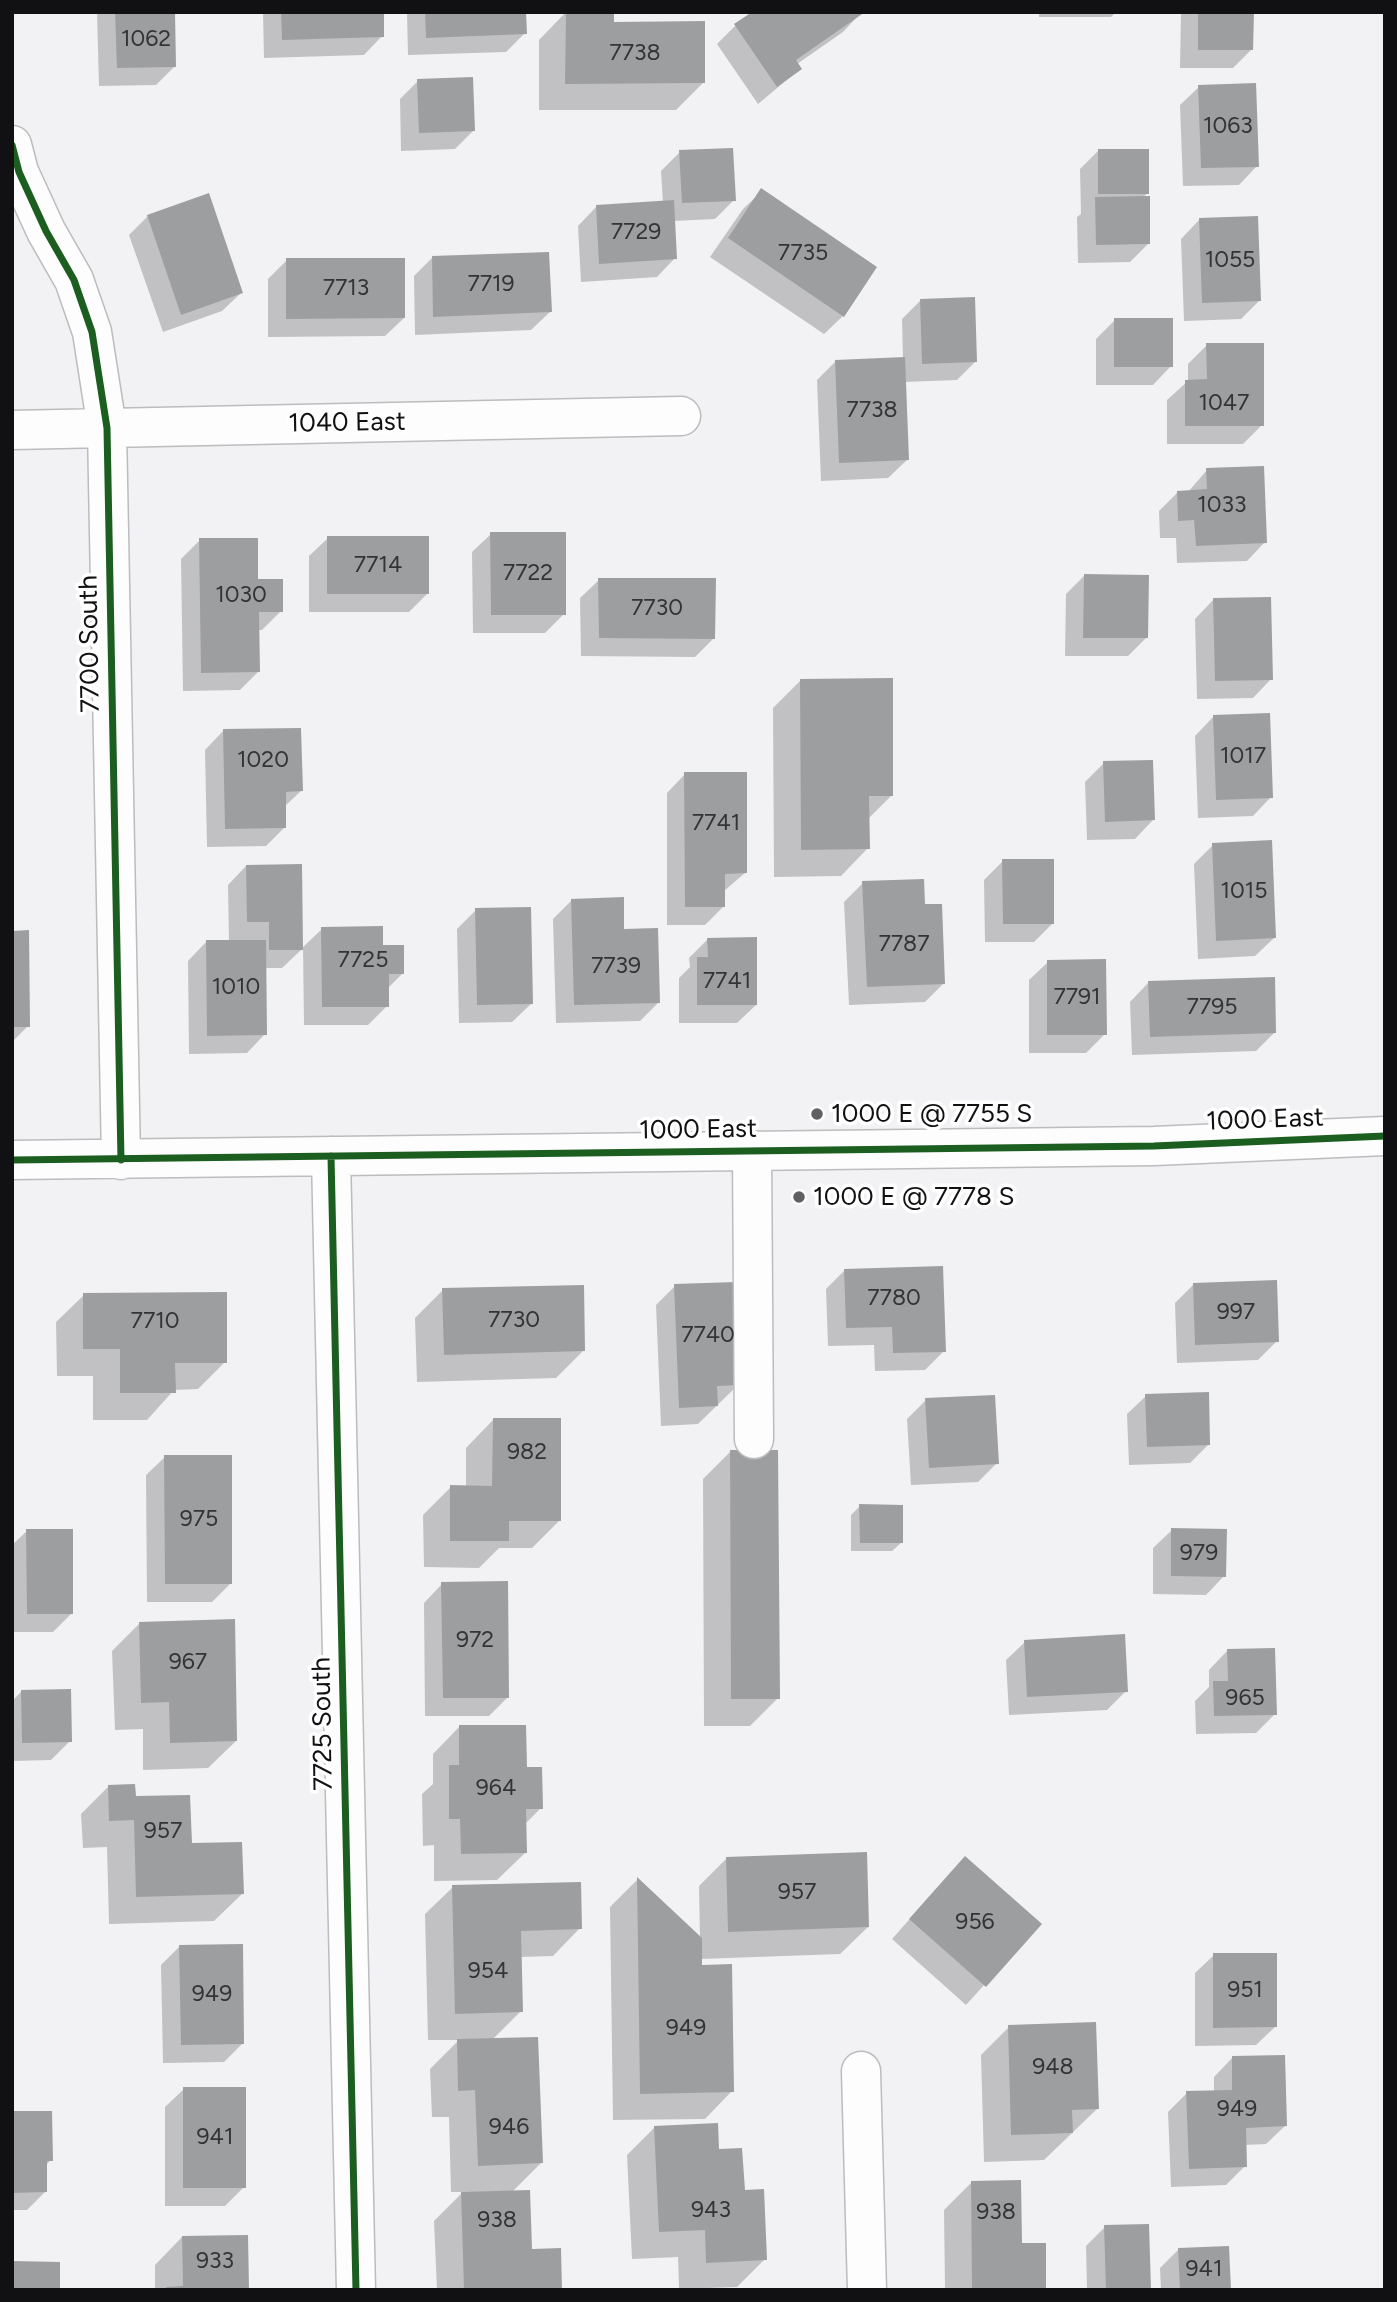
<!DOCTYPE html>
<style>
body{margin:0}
#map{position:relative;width:1397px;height:2302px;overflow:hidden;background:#f2f1f4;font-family:Figtree,sans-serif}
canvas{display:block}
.frame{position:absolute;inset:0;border:14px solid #111012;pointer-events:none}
</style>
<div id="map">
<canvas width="1397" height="2302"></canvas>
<div class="frame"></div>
</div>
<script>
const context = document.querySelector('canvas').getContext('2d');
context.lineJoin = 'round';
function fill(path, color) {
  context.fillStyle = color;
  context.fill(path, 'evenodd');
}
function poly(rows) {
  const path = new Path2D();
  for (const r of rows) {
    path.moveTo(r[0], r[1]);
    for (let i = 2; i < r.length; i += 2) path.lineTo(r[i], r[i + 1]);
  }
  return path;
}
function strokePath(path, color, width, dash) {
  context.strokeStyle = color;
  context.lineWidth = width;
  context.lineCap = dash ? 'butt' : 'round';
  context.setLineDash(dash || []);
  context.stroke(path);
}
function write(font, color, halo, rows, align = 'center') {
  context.font = font + ' Figtree,sans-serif';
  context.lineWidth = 7;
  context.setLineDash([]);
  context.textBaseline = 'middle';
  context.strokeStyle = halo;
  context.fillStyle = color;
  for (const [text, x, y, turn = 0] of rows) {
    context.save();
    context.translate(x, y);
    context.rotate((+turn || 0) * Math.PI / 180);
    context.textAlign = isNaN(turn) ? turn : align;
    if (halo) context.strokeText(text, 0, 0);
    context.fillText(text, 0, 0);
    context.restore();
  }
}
fill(poly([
 [97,12,173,12,175,66,156,85,99,86],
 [263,12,382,12,382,36,364,55,264,58],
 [407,12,524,12,525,33,506,52,408,55],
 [566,12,703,83,676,110,539,110,539,40],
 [1039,12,1116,12,1111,17,1039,17],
 [1181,12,1252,12,1252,49,1233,68,1180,68],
 [861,13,843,32,797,64,800,69,758,104,717,44,735,26],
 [418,81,473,131,455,149,401,151,400,99],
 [1199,87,1257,166,1239,185,1183,186,1180,105],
 [1099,150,1148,193,1143,197,1149,243,1130,262,1078,263,1077,217,1081,214,1080,169],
 [680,152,734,200,715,219,673,221,675,258,657,277,581,282,578,226,596,207,663,203,661,171],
 [762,191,843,316,824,334,710,257,743,209],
 [148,216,241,293,222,311,163,332,129,235],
 [1199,220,1260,300,1241,319,1184,321,1181,239],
 [432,258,550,312,531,330,415,335,414,276],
 [287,260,404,318,385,336,268,337,268,279],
 [921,300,976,361,957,380,904,382,907,460,888,478,821,481,817,380,835,362,903,359,902,319],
 [1115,320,1171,366,1153,385,1096,385,1096,339],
 [1207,345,1262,425,1243,444,1167,444,1167,400,1188,381,1188,364],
 [1207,470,1265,542,1247,561,1177,563,1176,538,1160,538,1159,511,1178,492,1188,492],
 [491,534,564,614,545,633,473,633,472,552],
 [328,538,428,593,409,612,309,612,309,556],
 [200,540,257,581,281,611,262,630,258,630,258,672,240,690,183,691,181,559],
 [1084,576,1147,637,1128,656,1065,656,1066,594],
 [599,580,714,638,695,657,581,656,580,598],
 [1213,600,1271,679,1253,698,1197,699,1195,619],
 [800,681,892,795,868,819,868,848,841,876,774,877,773,708],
 [1213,717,1271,797,1253,816,1198,818,1195,736],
 [223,731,301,791,284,807,285,827,266,846,207,847,205,750],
 [1104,763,1153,820,1135,839,1087,840,1085,782],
 [685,774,745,873,724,891,724,906,705,925,667,925,667,793],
 [1213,845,1274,938,1255,956,1198,959,1194,864],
 [1003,861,1053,923,1034,942,985,942,984,880],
 [246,866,301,950,282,968,265,968,265,1034,247,1053,189,1054,188,961,206,942,229,942,228,885],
 [863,883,923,906,944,983,925,1002,849,1005,844,902],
 [571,901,623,931,659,1002,640,1021,556,1023,553,919],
 [476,910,531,1004,512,1022,459,1023,457,929],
 [322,929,381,947,402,974,387,989,387,1006,368,1025,304,1025,303,947],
 [12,932,28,1026,12,1042],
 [708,939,756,1005,737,1023,679,1023,679,978,690,967,689,958],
 [1048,962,1105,1034,1086,1053,1029,1053,1029,980],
 [1148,983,1275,1032,1256,1051,1132,1055,1130,1002],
 [845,1270,944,1351,925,1370,875,1371,874,1345,828,1346,826,1289],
 [1194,1284,1277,1341,1258,1360,1177,1363,1175,1303],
 [675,1286,739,1384,698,1424,661,1426,656,1305],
 [443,1290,583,1351,556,1378,417,1382,415,1318],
 [84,1295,225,1362,198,1389,174,1390,147,1420,93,1420,93,1376,57,1376,56,1322],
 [1146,1396,1209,1444,1190,1463,1129,1465,1127,1414],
 [926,1400,997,1463,978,1482,911,1485,907,1419],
 [493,1420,559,1521,532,1548,499,1548,479,1568,424,1567,423,1515,451,1487,466,1487,466,1448],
 [730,1452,778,1698,750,1726,704,1726,703,1479],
 [165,1457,231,1583,212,1602,147,1602,146,1475],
 [860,1506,902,1542,892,1551,851,1551,851,1515],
 [1172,1530,1224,1576,1206,1595,1153,1594,1153,1548],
 [27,1531,72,1613,53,1632,12,1632,12,1545],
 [442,1584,508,1697,489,1716,425,1716,424,1603],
 [140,1623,236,1741,208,1768,143,1770,143,1729,115,1730,112,1651],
 [1025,1642,1126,1691,1107,1710,1009,1715,1006,1660],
 [1227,1651,1275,1714,1256,1733,1196,1734,1195,1701,1209,1687,1209,1670],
 [21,1692,70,1741,51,1760,12,1761,12,1701],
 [460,1726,525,1769,541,1808,524,1825,525,1853,497,1880,434,1881,434,1845,423,1846,422,1794,433,1784,433,1754],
 [109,1786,134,1798,242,1894,214,1921,109,1924,107,1847,83,1848,81,1814],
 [726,1859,868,1927,840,1954,700,1959,732,2091,705,2119,613,2120,610,1907,637,1880,700,1939,699,1886],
 [947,1877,1039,1924,966,2005,892,1939],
 [453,1887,580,1928,553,1956,520,1957,521,2011,492,2040,541,2163,512,2192,530,2251,561,2290,437,2290,434,2221,463,2192,451,2192,449,2117,432,2117,430,2069,459,2040,428,2040,425,1914],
 [180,1946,242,2044,224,2062,163,2063,161,1965],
 [1214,1955,1275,2027,1256,2045,1195,2046,1195,1973],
 [1009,2027,1097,2109,1044,2160,984,2162,981,2055],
 [1232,2058,1285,2126,1266,2144,1245,2145,1245,2166,1226,2185,1171,2187,1168,2112,1187,2093,1214,2092,1214,2077],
 [184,2089,244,2187,225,2206,165,2206,165,2107],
 [12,2113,51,2160,45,2166,45,2192,27,2210,12,2210],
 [655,2127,717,2150,743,2192,765,2259,737,2287,679,2289,678,2257,632,2259,627,2155],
 [971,2183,1020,2245,1044,2290,945,2290,944,2210],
 [1105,2227,1149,2290,1087,2290,1086,2246],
 [182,2237,247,2290,155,2290,155,2265],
 [1179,2249,1229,2290,1161,2290,1160,2268]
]), '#0003');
fill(poly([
 [115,12,175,12,176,67,117,68],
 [281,12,384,12,384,37,282,40],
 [425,12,526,12,527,34,426,38],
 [566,12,614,12,614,22,705,21,705,83,565,84],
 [752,12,865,12,796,60,802,69,777,87,734,24],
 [1198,12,1254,12,1253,50,1198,50],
 [473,77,475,131,419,133,417,79],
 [1256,83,1259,167,1201,168,1198,85],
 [733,148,736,201,682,203,679,150],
 [1098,149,1149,149,1149,194,1098,194],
 [761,188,877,267,844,317,728,238],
 [209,193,243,293,181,315,147,215],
 [1150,196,1150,244,1096,245,1095,197],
 [674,200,677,259,599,264,596,205],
 [1258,216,1261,301,1202,303,1199,218],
 [549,252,552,312,433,317,432,256],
 [286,258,405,258,405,318,286,319],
 [975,297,977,362,922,364,920,299],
 [1114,318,1173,318,1173,367,1114,367],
 [1206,343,1264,343,1264,426,1185,426,1185,380,1207,379],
 [905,357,909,460,839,463,835,360],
 [1264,466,1267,543,1196,546,1194,520,1178,521,1177,491,1207,489,1206,468],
 [490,532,566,532,566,615,491,615],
 [327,536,429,536,429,594,327,594],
 [199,538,258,538,258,579,283,579,283,612,259,612,260,672,201,673],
 [1084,574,1149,575,1148,638,1083,638],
 [598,578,716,578,715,639,599,638],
 [1271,597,1273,680,1215,681,1213,598],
 [893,678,893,796,869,796,870,849,801,850,800,679],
 [1270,713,1273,798,1216,800,1213,715],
 [301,728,303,791,286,792,286,828,225,829,223,729],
 [1153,760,1155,820,1105,822,1103,761],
 [684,772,747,772,747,873,725,874,725,907,685,907],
 [1272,840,1276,938,1216,941,1212,843],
 [1002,859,1054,859,1054,924,1003,924],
 [302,864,303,950,269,950,269,922,247,922,246,865],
 [924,879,925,904,942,904,945,984,867,987,862,881],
 [624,897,624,929,658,928,660,1003,574,1005,571,899],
 [531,907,533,1004,477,1005,475,908],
 [383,926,383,945,404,945,404,974,389,974,389,1007,322,1007,321,927],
 [29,930,30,1027,12,1027,12,931],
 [757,937,757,1005,697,1005,697,957,708,957,707,938],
 [206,940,266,940,267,1035,207,1036],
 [1106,959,1107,1035,1047,1035,1047,960],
 [1275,977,1276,1033,1150,1037,1148,981],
 [943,1266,946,1352,893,1353,892,1327,846,1328,844,1269],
 [1277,1280,1279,1342,1195,1345,1193,1283],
 [737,1282,741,1385,717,1386,718,1406,679,1408,674,1284],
 [584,1285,585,1351,444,1355,442,1288],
 [227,1292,227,1363,175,1363,176,1393,120,1393,120,1349,83,1349,83,1293],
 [1209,1392,1210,1445,1147,1447,1145,1394],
 [995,1395,999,1464,929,1468,925,1398],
 [493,1418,561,1418,561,1521,509,1521,509,1541,450,1541,450,1485,492,1486],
 [730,1450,778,1450,780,1699,731,1699],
 [164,1455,232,1455,232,1584,165,1584],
 [859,1504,903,1505,903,1543,860,1543],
 [1171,1528,1227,1529,1226,1577,1171,1576],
 [26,1529,73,1529,73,1614,27,1614],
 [508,1581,509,1698,443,1698,441,1582],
 [235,1619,237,1741,170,1743,169,1702,141,1703,139,1622],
 [1125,1634,1128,1692,1027,1697,1024,1640],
 [1275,1648,1277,1715,1214,1716,1213,1681,1228,1681,1227,1649],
 [71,1689,72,1742,22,1743,21,1690],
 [459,1725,526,1725,527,1767,542,1767,543,1809,526,1809,527,1853,461,1854,460,1819,449,1819,449,1765,459,1765],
 [135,1784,136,1796,190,1795,192,1843,242,1842,244,1894,136,1897,134,1820,109,1821,108,1785],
 [867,1852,869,1927,728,1932,726,1857],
 [965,1856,1042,1924,986,1987,909,1919],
 [637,1877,702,1938,702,1965,732,1964,734,2092,640,2094],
 [581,1882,582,1929,521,1931,523,2012,455,2014,452,1885],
 [243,1944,244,2044,181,2045,179,1945],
 [1213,1953,1277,1953,1277,2027,1213,2028],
 [1096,2022,1099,2109,1072,2110,1073,2133,1011,2135,1008,2025],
 [538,2037,543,2163,478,2166,475,2090,458,2091,457,2039],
 [1285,2055,1287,2126,1246,2128,1247,2167,1189,2169,1186,2091,1232,2090,1232,2056],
 [183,2087,246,2087,246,2188,183,2188],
 [12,2111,52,2111,53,2161,47,2161,47,2192,12,2193],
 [718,2123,719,2149,742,2148,745,2190,764,2189,767,2260,706,2263,705,2230,659,2232,654,2126],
 [1021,2180,1022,2243,1046,2243,1046,2290,972,2290,971,2181],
 [530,2190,532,2249,561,2248,562,2290,464,2290,461,2192],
 [1149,2224,1151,2290,1106,2290,1104,2225],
 [248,2235,249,2290,166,2290,166,2287,183,2286,182,2236],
 [1229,2246,1231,2290,1180,2290,1178,2248],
 [12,2261,60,2262,60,2290,12,2290]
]), '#9d9e9f');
const minor = poly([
 [12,145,19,172,46,231,74,280,92,332,107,428,121,1160],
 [12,430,681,416],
 [752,1150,754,1439],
 [331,1156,356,2290],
 [12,1160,1154,1146,1385,1136],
 [861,2071,867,2290]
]);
strokePath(minor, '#bcbbbe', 41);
strokePath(minor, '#fdfdfd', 38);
strokePath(poly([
 [12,145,19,172,46,231,74,280,92,332,107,428,121,1160],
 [331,1156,356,2290],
 [12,1160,1154,1146,1385,1136]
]), '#1b5e20', 7);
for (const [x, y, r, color] of [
 [817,1114,7,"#605f61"],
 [799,1197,7,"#605f61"]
]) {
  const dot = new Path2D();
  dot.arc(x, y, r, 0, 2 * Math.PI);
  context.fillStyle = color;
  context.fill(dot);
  strokePath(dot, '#fff', 2.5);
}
write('23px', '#343435', null, [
 ["1062",146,39],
 ["7738",635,53],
 ["1063",1228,126],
 ["7729",636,232],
 ["7735",803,253],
 ["1055",1230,260],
 ["7719",491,284],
 ["7713",346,288],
 ["1047",1224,403],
 ["7738",872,410],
 ["1033",1222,505],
 ["7714",378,565],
 ["7722",528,573],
 ["1030",241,595],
 ["7730",657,608],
 ["1017",1243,756],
 ["1020",263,760],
 ["7741",716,823],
 ["1015",1244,891],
 ["7787",904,944],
 ["7725",363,960],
 ["7739",616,966],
 ["7741",727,981],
 ["1010",236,987],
 ["7791",1077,997],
 ["7795",1212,1007],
 ["7780",894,1298],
 ["997",1236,1312],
 ["7730",514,1320],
 ["7710",155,1321],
 ["7740",708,1335],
 ["982",527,1452],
 ["975",199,1519],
 ["979",1199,1553],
 ["972",475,1640],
 ["967",188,1662],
 ["965",1245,1698],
 ["964",496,1788],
 ["957",163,1831],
 ["957",797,1892],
 ["956",975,1922],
 ["954",488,1971],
 ["951",1245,1990],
 ["949",212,1994],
 ["949",686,2028],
 ["948",1053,2067],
 ["949",1237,2109],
 ["946",509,2127],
 ["941",215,2137],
 ["943",711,2210],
 ["938",996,2212],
 ["938",497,2220],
 ["933",215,2261],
 ["941",1204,2269]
]);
write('26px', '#111012', '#fff', [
 ["1040 East",347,423,-1],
 ["7700 South",90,644,-91],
 ["1000 East",1265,1120,-2],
 ["1000 East",698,1130,-1],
 ["7725 South",323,1724,-91]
]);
write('26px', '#111012', '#fff', [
 ["1000 E @ 7755 S",831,1114],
 ["1000 E @ 7778 S",813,1197]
], 'left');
</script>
